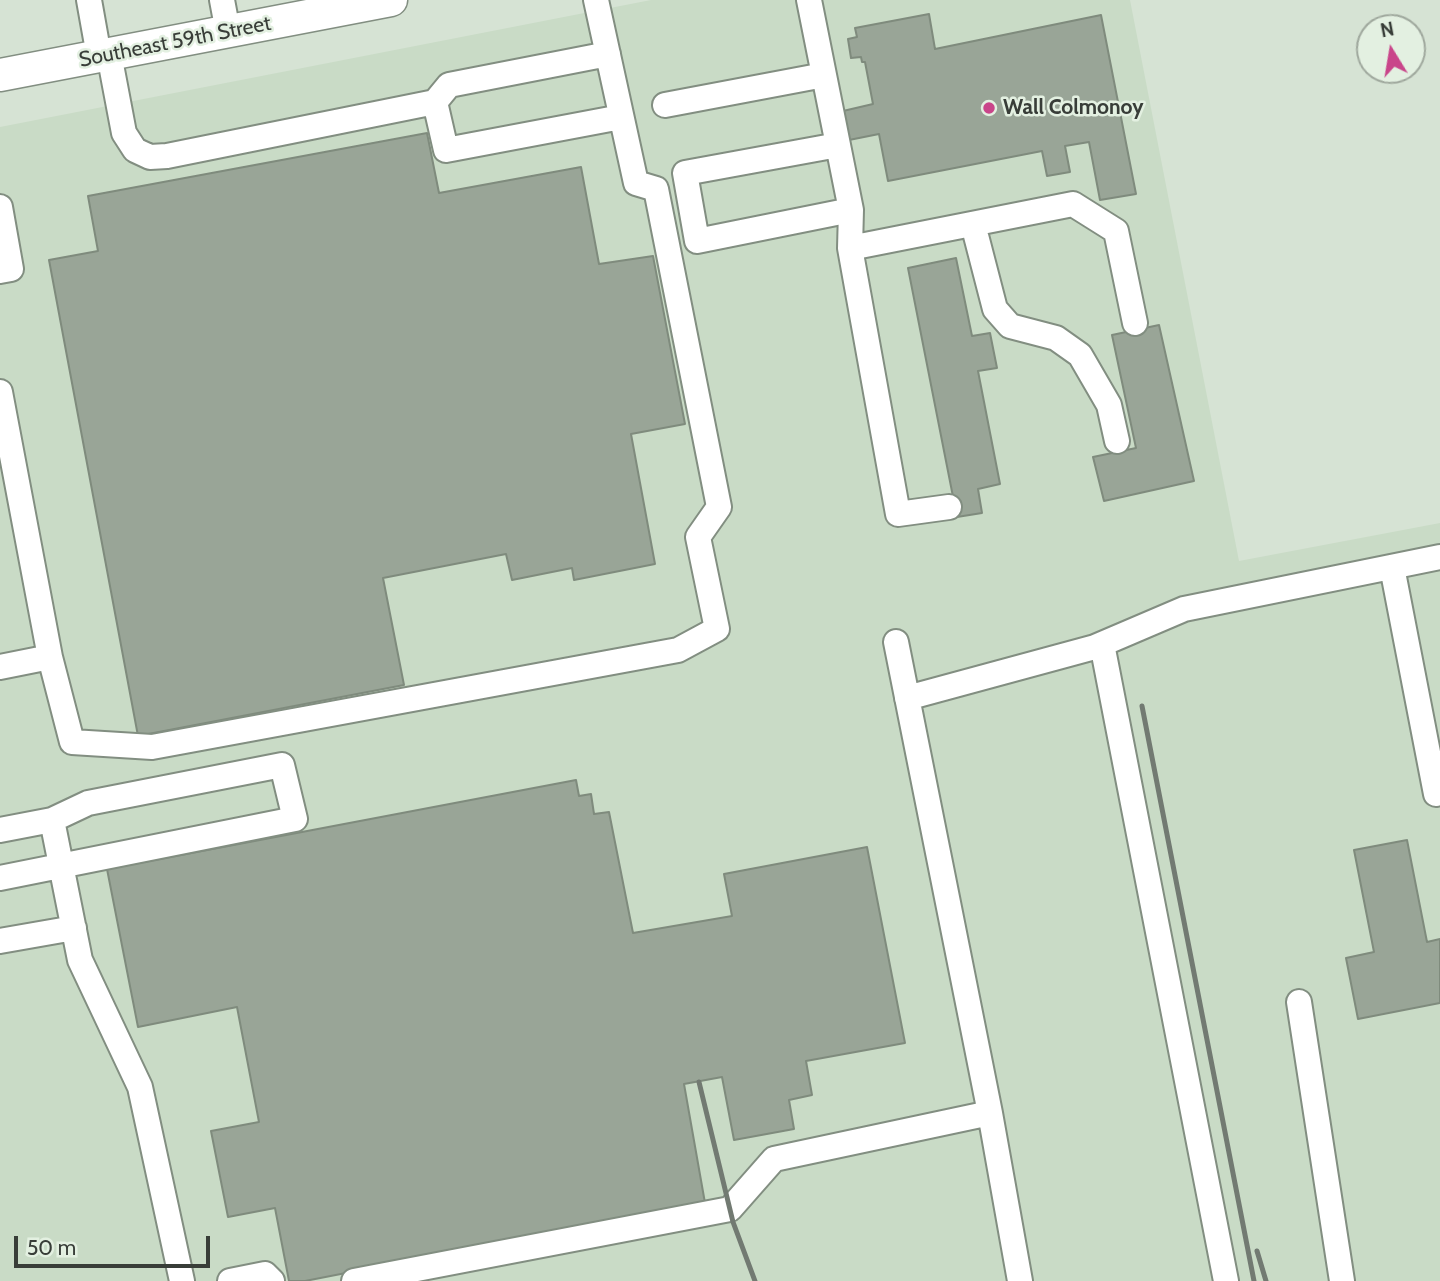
<!DOCTYPE html>
<style>
body{margin:0}
#map{position:relative;width:1440px;height:1281px;overflow:hidden;background:#d6e3d4;font-family:Cabin,sans-serif}
canvas{display:block}
.north{position:absolute;left:1356px;top:14px;width:70px;height:70px;box-sizing:border-box;background:#e3f0e1;border:2px solid #9fa89d;border-radius:50%;rotate:349deg;font-size:19px;font-weight:700;line-height:28px;text-align:center;color:#383d38}
.north::after{content:'';display:block;margin:auto;width:24px;height:32px;background:#c9458a;clip-path:polygon(50% 0,100% 100%,50% 72%,0 100%)}
.scale{position:absolute;left:14px;top:1236px;width:196px;height:32px;box-sizing:border-box;border:4px solid #383d38;border-top:0;padding-left:9px;font-size:21px;line-height:24px;white-space:nowrap;color:#383d38;-webkit-text-stroke:5px #e3f0e1;paint-order:stroke}
</style>
<div id="map">
<canvas width="1440" height="1281"></canvas>
<div class="north">N</div>
<div class="scale">50 m</div>
</div>
<script>
const context = document.querySelector('canvas').getContext('2d');
context.lineJoin = 'round';
function fill(path, color) {
  context.fillStyle = color;
  context.fill(path, 'evenodd');
}
function poly(rows) {
  const path = new Path2D();
  for (const r of rows) {
    path.moveTo(r[0], r[1]);
    for (let i = 2; i < r.length; i += 2) path.lineTo(r[i], r[i + 1]);
  }
  return path;
}
function strokePath(path, color, width, dash) {
  context.strokeStyle = color;
  context.lineWidth = width;
  context.lineCap = dash ? 'butt' : 'round';
  context.setLineDash(dash || []);
  context.stroke(path);
}
function write(font, color, halo, rows, align = 'center') {
  context.font = font + ' Cabin,sans-serif';
  context.lineWidth = 5;
  context.setLineDash([]);
  context.textBaseline = 'middle';
  context.strokeStyle = halo;
  context.fillStyle = color;
  for (const [text, x, y, turn = 0] of rows) {
    context.save();
    context.translate(x, y);
    context.rotate((+turn || 0) * Math.PI / 180);
    context.textAlign = isNaN(turn) ? turn : align;
    if (halo) context.strokeText(text, 0, 0);
    context.fillText(text, 0, 0);
    context.restore();
  }
}
fill(poly([
 [651,0,1130,0,1239,561,1440,523,1440,1281,0,1281,0,127]
]), '#c9dbc6');
const building = poly([
 [929,14,935,49,1101,15,1136,194,1100,200,1089,142,1065,146,1070,172,1047,176,1042,151,888,181,879,134,849,140,843,111,873,104,865,62,862,62,861,57,851,58,848,39,857,37,855,28,929,14],
 [427,133,439,193,581,167,599,264,653,256,685,424,631,434,655,564,574,580,572,568,512,580,506,554,383,578,404,685,138,736,49,260,98,251,88,196,427,133],
 [956,258,972,336,990,333,997,368,978,371,1000,484,978,489,982,513,957,517,908,268,956,258],
 [1159,325,1194,481,1104,501,1093,457,1136,448,1112,335,1159,325],
 [576,780,579,796,591,794,594,814,609,812,633,933,732,916,724,874,867,847,905,1043,806,1061,812,1095,789,1100,794,1129,734,1140,722,1077,684,1084,705,1203,305,1281,289,1281,275,1208,228,1217,211,1131,259,1122,237,1007,138,1027,107,869,576,780],
 [1407,840,1427,942,1440,939,1440,1003,1358,1019,1346,958,1374,952,1354,850,1407,840]
]);
fill(building, '#99a597');
strokePath(building, '#7f8b7d', 2);
const minor = poly([
 [89,0,99,56],
 [222,0,228,32],
 [809,0,851,210,850,248,898,514,949,507],
 [109,54,124,133,135,150,150,157,167,156,435,102],
 [608,54,449,85,435,102,446,150,621,117],
 [665,105,824,75],
 [838,145,685,173,697,241,851,210],
 [0,207,11,269,0,271],
 [973,224,995,309,1010,326,1056,338,1080,355,1109,405,1117,441],
 [850,248,1073,204,1116,231,1135,323],
 [0,392,50,657,0,667],
 [1392,567,1436,794,1440,793],
 [896,642,990,1113,1020,1281],
 [1102,644,1226,1281],
 [50,657,72,742,152,747,678,650,717,629,698,537,719,507,656,189,636,183,596,0],
 [907,698,1095,647,1184,609,1440,557],
 [52,820,80,960,140,1087,182,1281],
 [0,830,52,820,88,803,282,765,295,819,0,878],
 [0,941,74,928],
 [1299,1002,1342,1281],
 [230,1281,265,1274,272,1281],
 [354,1281,730,1209,774,1159,990,1113]
]);
const major = poly([
 [0,75,391,0]
]);
strokePath(minor, '#828e81', 28);
strokePath(major, '#828e81', 35);
strokePath(minor, '#fff', 24);
strokePath(major, '#fff', 32);
strokePath(poly([
 [1142,706,1254,1281],
 [699,1082,733,1222,755,1281],
 [1257,1251,1266,1281]
]), '#727a72', 5);
for (const [x, y, r, color] of [
 [989,108,7,"#c9458a"]
]) {
  const dot = new Path2D();
  dot.arc(x, y, r, 0, 2 * Math.PI);
  context.fillStyle = color;
  context.fill(dot);
  strokePath(dot, '#e3f0e1', 2.5);
}
write('21px', '#383d38', '#e3f0e1', [
 ["Southeast 59th Street",175,42,-11]
]);
write('bold 21px', '#383d38', '#e3f0e1', [
 ["Wall Colmonoy",1003,108]
], 'left');
</script>
